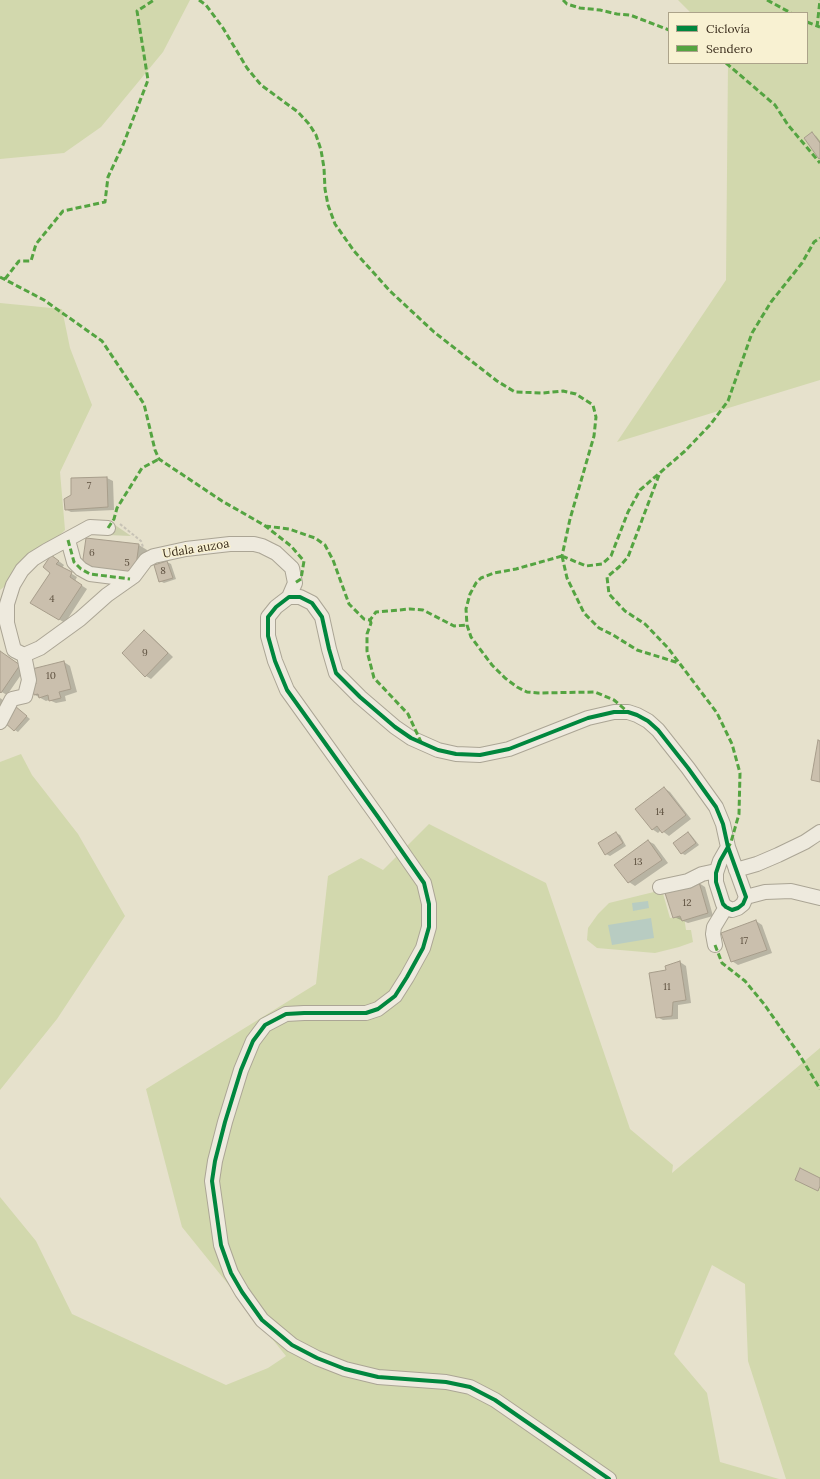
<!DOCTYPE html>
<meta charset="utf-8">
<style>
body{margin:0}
#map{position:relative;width:820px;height:1479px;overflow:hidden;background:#e6e1cc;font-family:Lora,serif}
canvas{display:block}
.legend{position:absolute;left:668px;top:12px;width:140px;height:52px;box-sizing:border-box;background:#f8f1d2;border:1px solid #aca38a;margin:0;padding:5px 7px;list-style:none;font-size:12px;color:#3b2e1d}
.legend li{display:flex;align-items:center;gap:8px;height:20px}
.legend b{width:20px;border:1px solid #aca38a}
</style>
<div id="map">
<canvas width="820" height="1479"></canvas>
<ul class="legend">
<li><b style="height:5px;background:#00873e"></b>Ciclovía</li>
<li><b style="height:5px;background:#54a441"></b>Sendero</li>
</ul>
</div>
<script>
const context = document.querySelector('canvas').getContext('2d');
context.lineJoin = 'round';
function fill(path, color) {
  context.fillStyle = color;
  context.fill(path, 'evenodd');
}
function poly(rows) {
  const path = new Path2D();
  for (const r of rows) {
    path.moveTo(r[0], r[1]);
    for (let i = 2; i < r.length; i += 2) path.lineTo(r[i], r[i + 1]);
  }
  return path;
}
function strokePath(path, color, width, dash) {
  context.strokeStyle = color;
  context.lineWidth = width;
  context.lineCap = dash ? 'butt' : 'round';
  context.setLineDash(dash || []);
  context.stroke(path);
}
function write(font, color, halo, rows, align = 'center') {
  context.font = font + ' Lora,serif';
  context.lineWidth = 3;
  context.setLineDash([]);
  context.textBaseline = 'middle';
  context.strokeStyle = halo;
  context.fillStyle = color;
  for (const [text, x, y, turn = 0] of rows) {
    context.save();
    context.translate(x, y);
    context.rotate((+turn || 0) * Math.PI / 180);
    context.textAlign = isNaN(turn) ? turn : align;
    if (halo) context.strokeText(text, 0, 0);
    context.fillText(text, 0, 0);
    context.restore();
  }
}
fill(poly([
 [0,0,190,0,163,52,101,127,64,153,0,159],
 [678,0,820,0,820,380,617,442,726,280,728,63,807,63,807,13,691,13],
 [0,303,62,309,70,348,92,405,60,472,65,530,19,575,0,590],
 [21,754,32,775,78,834,125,916,57,1019,0,1090,0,762],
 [429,824,546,883,630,1129,673,1165,672,1173,820,1048,820,1479,786,1479,748,1361,745,1284,712,1265,674,1354,707,1393,720,1462,779,1479,0,1479,0,1197,36,1241,72,1314,226,1385,268,1368,286,1356,182,1227,146,1089,316,984,328,876,361,858,383,870],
 [662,890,670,918,684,917,686,930,691,930,693,942,679,947,655,953,597,948,587,940,588,928,598,914,609,903]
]), '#d2d8ad');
fill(poly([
 [115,525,131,536,107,535]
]), '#cdd1ad');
fill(poly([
 [648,901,649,908,633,911,632,903],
 [651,918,654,938,612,945,608,925]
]), '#b8ccc2');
fill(poly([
 [812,134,816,136,820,141,820,158],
 [107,478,113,481,114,510,71,512,65,509],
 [139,545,147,550,143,577,91,571],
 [52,556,64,565,62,568,77,577,75,581,87,589,65,623,31,602,51,573],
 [167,562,171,564,176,579,164,583,160,581],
 [145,632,150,635,173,657,151,679,146,676],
 [0,652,25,669,7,695,0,691],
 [64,662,70,666,77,692,65,696,66,701,56,703,49,700,46,701,35,695,37,685],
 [0,698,12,706,0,724],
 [19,710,30,719,18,732,15,730],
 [664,788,670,792,691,819,669,836,661,830,658,833,652,829],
 [616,833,620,835,626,846,610,856,606,854],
 [688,833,691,835,699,845,685,855,681,853],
 [648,841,654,844,668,863,635,886,629,882],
 [699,883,705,887,713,916,688,923,674,917],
 [756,921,762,925,772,953,738,965,732,961],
 [680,962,686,966,691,1003,678,1005,678,1019,663,1020,657,1017,667,971]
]), '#0003');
const building = poly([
 [812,132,820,143,820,158,819,159,804,138,812,132],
 [107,477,108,507,65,510,64,499,71,495,71,478,107,477],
 [86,538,139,544,135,573,82,566,86,538],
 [51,555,59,561,56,564,72,572,70,577,82,585,59,620,30,603,50,573,43,567,51,555],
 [167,561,173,578,159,582,154,565,167,561],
 [144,630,168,653,145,677,122,653,144,630],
 [0,651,20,665,1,693,0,692,0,651],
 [64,661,71,689,59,692,61,698,49,701,48,695,39,698,38,694,34,695,32,685,36,684,32,669,64,661],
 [15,706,27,716,14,731,3,721,15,706],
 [818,740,820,741,820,782,811,780,818,740],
 [664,787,686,815,662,833,657,826,652,830,635,809,664,787],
 [616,832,623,843,605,855,598,843,616,832],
 [688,832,696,843,681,854,673,843,688,832],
 [648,840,662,860,628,883,614,865,648,840],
 [699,882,708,913,682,921,680,916,673,918,665,893,699,882],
 [756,920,767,950,731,962,721,933,756,920],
 [680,961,686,1000,673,1002,672,1016,656,1018,649,973,666,970,665,966,680,961],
 [800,1168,820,1178,820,1186,818,1191,795,1180,800,1168]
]);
fill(building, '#cabfad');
strokePath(building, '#a79d8b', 1);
const minor = poly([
 [108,528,90,527,46,551,33,559,22,570,13,585,7,604,7,623,14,650,24,655,40,648,80,619,107,595,134,576,146,560,154,556,186,549,230,544,254,544,262,546,276,553,292,568,295,583,289,597],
 [68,540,74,562,81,569,90,574,130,579],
 [0,722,12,699,25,696,29,680,24,655],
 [736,870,757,864,778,855,805,842,820,832],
 [660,887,688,881,702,874,716,871],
 [746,897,765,892,791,891,820,898],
 [715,945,713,934,714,927,726,907],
 [609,1479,495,1400,470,1387,446,1382,378,1377,345,1369,317,1358,292,1345,262,1320,242,1292,231,1273,221,1245,212,1181,215,1161,225,1122,241,1070,253,1041,265,1025,286,1014,304,1013,366,1013,378,1009,395,996,407,977,423,948,429,927,429,904,424,883,378,817,287,690,275,661,268,636,268,617,276,607,289,597,300,597,312,603,322,617,329,649,336,673,360,697,395,727,411,738,438,750,456,754,480,755,509,749,588,718,614,712,628,712,637,715,648,721,658,730,688,768,716,807,723,824,728,847,746,897,743,904,738,908,732,910,726,907,723,904,716,882,716,873,720,861,728,847]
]);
strokePath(minor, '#aba595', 16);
strokePath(poly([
 [120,524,141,541,143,547]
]), '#c7c2b5', 2, [3, 2]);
strokePath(minor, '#eeeade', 14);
strokePath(poly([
 [199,0,206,5,223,28,247,68,261,85,298,112,309,124,316,135,321,150,324,168,325,189,328,205,335,224,354,251,390,291,434,332,497,381,515,392,543,393,563,391,576,394,593,405,596,417,594,436,570,519,562,556],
 [563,0,567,4,580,8,600,10,617,14,630,15,669,30],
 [767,0,791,13],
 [807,22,820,27],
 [817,27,820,0],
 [726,63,775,105,788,125,820,163],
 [0,277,44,300,102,341,144,404,155,450,159,459,222,501,264,525,291,546,304,561,301,579,295,583],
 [5,279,19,261,31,261,36,244,63,211,105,202,108,177,123,145,148,80,137,11,154,0],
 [659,475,628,557,619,567,607,577,609,594,625,611,645,624,668,648,717,713,732,744,740,773,739,814,731,842,729,846],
 [265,526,289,529,315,538,325,545,333,560,349,604,364,619,370,620,376,612,410,609,423,610,454,626,467,625],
 [108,528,114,519,117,508,142,468,159,459],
 [68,540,74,562,81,569,90,574,130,579],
 [562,556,586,566,602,564,611,556,628,512,640,490,685,451,710,425,728,401,752,333,771,302,802,263,814,242,820,238],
 [562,556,516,569,494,573,481,578,476,583,470,594,466,609,467,625,471,637,492,665,505,678,517,687,527,692,538,693,595,692,614,700,628,712],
 [562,556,567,578,584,613,599,628,613,635,637,650,679,663],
 [370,620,371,623,367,634,367,651,374,678,408,714,421,742],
 [715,945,722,963,745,981,764,1004,799,1054,820,1089]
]), '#54a441', 3, [6, 3]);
strokePath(poly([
 [609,1479,495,1400,470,1387,446,1382,378,1377,345,1369,317,1358,292,1345,262,1320,242,1292,231,1273,221,1245,212,1181,215,1161,225,1122,241,1070,253,1041,265,1025,286,1014,304,1013,366,1013,378,1009,395,996,407,977,423,948,429,927,429,904,424,883,378,817,287,690,275,661,268,636,268,617,276,607,289,597,300,597,312,603,322,617,329,649,336,673,360,697,395,727,411,738,438,750,456,754,480,755,509,749,588,718,614,712,628,712,637,715,648,721,658,730,688,768,716,807,723,824,728,847,746,897,743,904,738,908,732,910,726,907,723,904,716,882,716,873,720,861,728,847]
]), '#00873e', 4);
write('10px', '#5f5241', null, [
 ["7",89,486],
 ["6",92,553],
 ["5",127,563],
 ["8",163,571],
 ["4",52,599],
 ["9",145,653],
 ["10",51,676],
 ["14",660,812],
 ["13",638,862],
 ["12",687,903],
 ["17",744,941],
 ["11",667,987]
]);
write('12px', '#3b2e1d', '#f8f1d2', [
 ["Udala auzoa",196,549,-9]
]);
</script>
